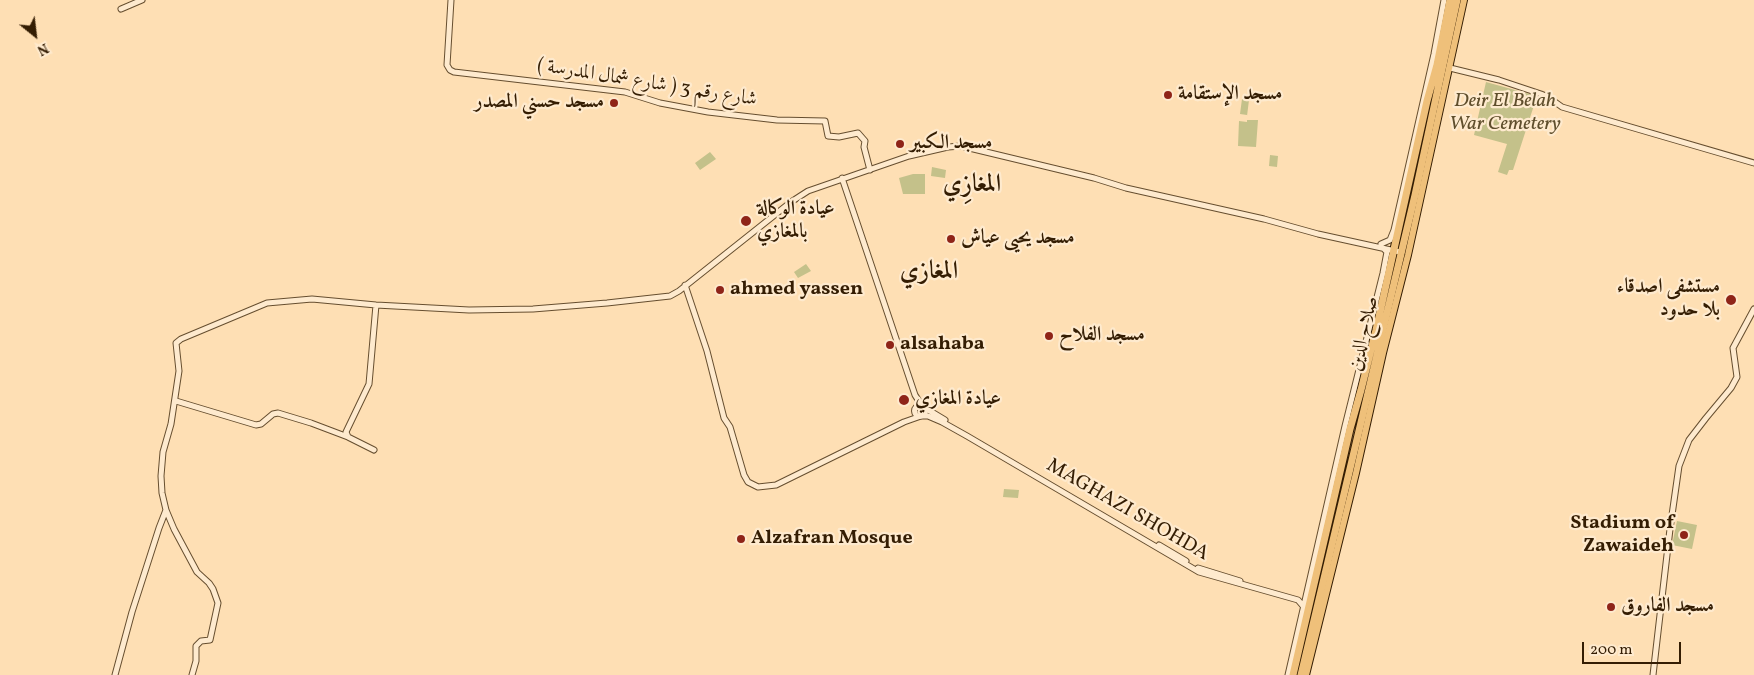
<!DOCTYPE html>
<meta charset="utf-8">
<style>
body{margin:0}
#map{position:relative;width:1754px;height:675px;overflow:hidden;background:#fedfb4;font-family:Vollkorn,serif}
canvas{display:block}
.north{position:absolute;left:10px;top:10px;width:50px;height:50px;-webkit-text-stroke:4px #feeace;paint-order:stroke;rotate:151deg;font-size:14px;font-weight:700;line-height:20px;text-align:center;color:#341d03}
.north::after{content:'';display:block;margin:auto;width:18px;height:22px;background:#341d03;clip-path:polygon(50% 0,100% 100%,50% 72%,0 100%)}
.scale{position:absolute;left:1582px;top:642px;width:99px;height:22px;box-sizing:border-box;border:2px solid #341d03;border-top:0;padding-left:6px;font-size:15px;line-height:18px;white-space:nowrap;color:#341d03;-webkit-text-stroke:4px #feeace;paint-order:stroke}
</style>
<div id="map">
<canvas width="1754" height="675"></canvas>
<div class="north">N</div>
<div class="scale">200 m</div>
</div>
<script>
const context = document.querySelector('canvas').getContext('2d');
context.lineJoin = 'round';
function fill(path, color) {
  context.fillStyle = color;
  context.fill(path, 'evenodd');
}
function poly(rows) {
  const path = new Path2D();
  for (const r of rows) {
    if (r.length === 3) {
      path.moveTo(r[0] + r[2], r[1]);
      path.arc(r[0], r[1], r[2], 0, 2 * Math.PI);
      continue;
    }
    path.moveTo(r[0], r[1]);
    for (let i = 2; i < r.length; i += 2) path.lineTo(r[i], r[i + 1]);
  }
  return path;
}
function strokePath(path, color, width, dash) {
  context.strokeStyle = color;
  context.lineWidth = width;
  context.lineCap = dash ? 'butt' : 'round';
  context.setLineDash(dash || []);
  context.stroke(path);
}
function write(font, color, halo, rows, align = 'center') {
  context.font = font + ' Vollkorn,Amiri,serif';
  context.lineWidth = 4.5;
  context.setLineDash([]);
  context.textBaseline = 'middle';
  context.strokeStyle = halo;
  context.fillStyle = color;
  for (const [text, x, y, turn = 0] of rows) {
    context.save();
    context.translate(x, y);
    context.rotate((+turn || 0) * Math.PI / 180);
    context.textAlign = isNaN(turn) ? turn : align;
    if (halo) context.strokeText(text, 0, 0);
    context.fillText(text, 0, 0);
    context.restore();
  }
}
fill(poly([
 [1486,82,1537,96,1513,170,1509,170,1507,175,1498,172,1507,144,1474,135],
 [1242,99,1249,100,1247,116,1247,115,1240,114],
 [1247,120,1258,120,1256,147,1238,146,1239,121,1247,122],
 [710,152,716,159,700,170,695,163],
 [1270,155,1278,156,1277,167,1269,166],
 [932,167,946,170,945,178,931,176],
 [913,174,925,174,925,194,903,194,899,178],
 [806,264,811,271,798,278,794,272],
 [1004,489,1019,490,1018,498,1003,497],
 [1677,521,1697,525,1692,549,1672,545]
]), '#c4c18a');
const minor = poly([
 [451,0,447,65,450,70,454,72,625,92,660,103,708,112,777,120,825,121,828,136,839,137,858,133,865,141,864,147,870,170],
 [121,9,142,0],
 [1450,68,1499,80,1541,94,1548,97,1562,107,1754,163],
 [842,178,915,395,922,406],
 [1381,244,1390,240,1394,230,1434,54,1444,0],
 [685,285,707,351,724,418,730,427,744,475,748,482,758,487,776,485,904,422,921,416,928,416,942,422,967,436,1199,572,1298,600,1304,607],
 [176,401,256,425,261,424,273,414,278,413,311,423,348,437],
 [920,411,5.5],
 [925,408,945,420],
 [374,450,348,437,346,432,369,384,376,305],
 [1159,545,1186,561],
 [1198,568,1240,581],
 [115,675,132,612,159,528,166,510],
 [192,675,196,661,196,646,201,641,210,640,218,603,213,589,209,583,197,572,174,529,166,510,162,493,161,476,163,452,171,424,179,371,176,343,181,339,267,303,312,299,376,305,469,310,533,309,607,303,670,296,679,291,791,202,808,191,909,156,948,147,961,146,1094,178,1126,188,1264,219,1318,234,1400,252],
 [1288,675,1345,426,1383,273,1387,252,1384,249],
 [1653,675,1670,529,1679,466,1689,440,1706,418,1731,388,1737,377,1733,348,1754,309]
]);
const major = poly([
 [1306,675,1356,473,1383,353,1408,255,1464,0]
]);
const highway = poly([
 [1293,675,1350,429,1361,390,1376,330,1427,101,1437,65,1450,0],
 [1301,675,1415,195,1457,0]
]);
strokePath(minor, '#664e2f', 7);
strokePath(major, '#341d03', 8);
strokePath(highway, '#341d03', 9);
strokePath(minor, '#feeace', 5);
strokePath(major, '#efc07a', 6);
strokePath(highway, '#efc07a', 7);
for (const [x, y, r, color] of [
 [1168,95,5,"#8f2418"],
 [614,103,5,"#8f2418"],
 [900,144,5,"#8f2418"],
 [746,221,6,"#8f2418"],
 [951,239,5,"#8f2418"],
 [720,290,5,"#8f2418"],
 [1731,300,6,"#8f2418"],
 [1049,336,5,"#8f2418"],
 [890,345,5,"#8f2418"],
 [904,400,6,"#8f2418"],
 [1684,535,5,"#8f2418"],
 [741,539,5,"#8f2418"],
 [1611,607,5,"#8f2418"]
]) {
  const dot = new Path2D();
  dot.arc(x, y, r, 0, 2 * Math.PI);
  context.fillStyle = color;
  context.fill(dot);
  strokePath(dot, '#feeace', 2);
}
write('20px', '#341d03', '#feeace', [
 ["شارع رقم 3 ( شارع شمال المدرسة )",647,84,9],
 ["صلاح الدين",1365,334,-77],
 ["MAGHAZI SHOHDA",1127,511,30]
]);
write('bold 20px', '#341d03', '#feeace', [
 ["مسجد الإستقامة",1178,95],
 ["مسجد حسني المصدر",604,103,"right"],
 ["مسجد الكبير",910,144],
 ["عيادة الوكالة",757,210],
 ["بالمغازي",757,233],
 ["مسجد يحيى عياش",961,239],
 ["مستشفى اصدقاء",1720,288,"right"],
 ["بلا حدود",1720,311,"right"],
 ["ahmed yassen",730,290],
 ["مسجد الفلاح",1059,336],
 ["alsahaba",900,345],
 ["عيادة المغازي",915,400],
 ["Stadium of",1674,524,"right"],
 ["Zawaideh",1674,547,"right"],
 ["Alzafran Mosque",751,539],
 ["مسجد الفاروق",1621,607]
], 'left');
write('italic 20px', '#5f4e2c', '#feeace', [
 ["Deir El Belah",1505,102],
 ["War Cemetery",1505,125]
]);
write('bold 25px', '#341d03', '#feeace', [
 ["المغازِي",972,186],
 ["المغازي",929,273]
]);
</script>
